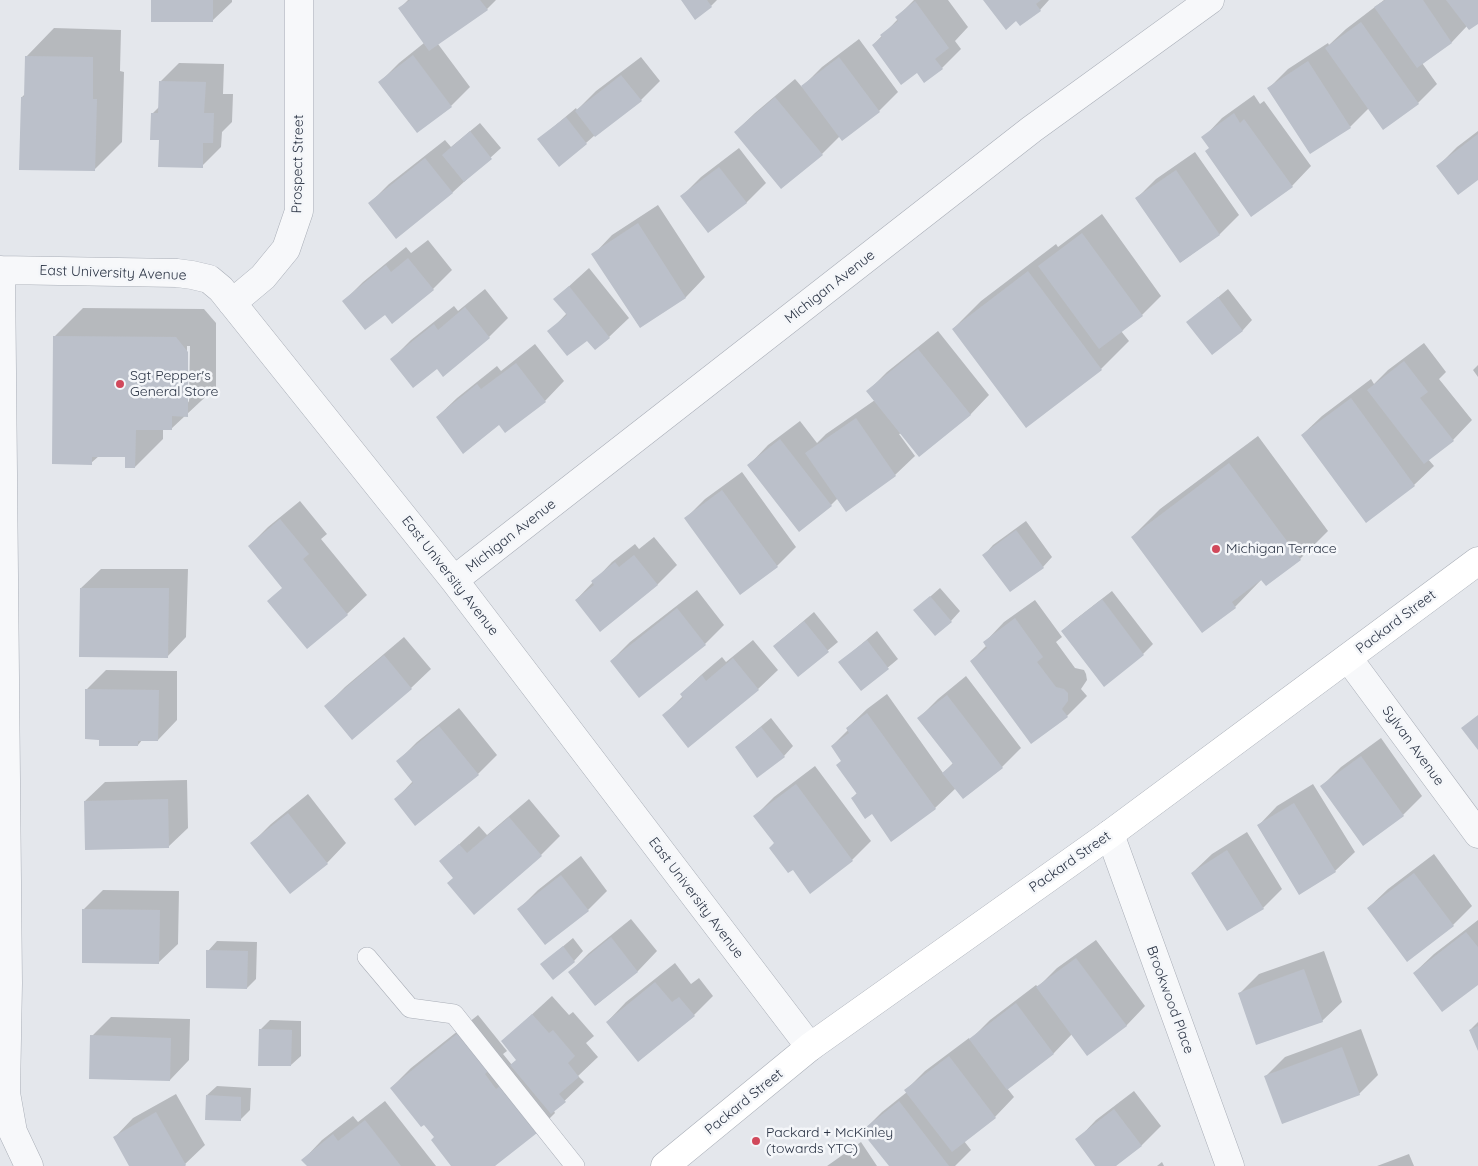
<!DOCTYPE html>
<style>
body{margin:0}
canvas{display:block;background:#e4e7ec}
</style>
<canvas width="1478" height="1166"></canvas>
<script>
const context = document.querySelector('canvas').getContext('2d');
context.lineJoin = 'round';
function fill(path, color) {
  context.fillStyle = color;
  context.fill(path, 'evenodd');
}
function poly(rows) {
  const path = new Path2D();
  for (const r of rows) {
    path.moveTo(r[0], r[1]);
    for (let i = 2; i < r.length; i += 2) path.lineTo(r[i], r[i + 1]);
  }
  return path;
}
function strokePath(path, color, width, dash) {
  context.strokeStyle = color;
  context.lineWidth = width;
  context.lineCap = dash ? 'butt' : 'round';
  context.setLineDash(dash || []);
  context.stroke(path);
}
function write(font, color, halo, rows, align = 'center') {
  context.font = font + ' Quicksand,sans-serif';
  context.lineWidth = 5;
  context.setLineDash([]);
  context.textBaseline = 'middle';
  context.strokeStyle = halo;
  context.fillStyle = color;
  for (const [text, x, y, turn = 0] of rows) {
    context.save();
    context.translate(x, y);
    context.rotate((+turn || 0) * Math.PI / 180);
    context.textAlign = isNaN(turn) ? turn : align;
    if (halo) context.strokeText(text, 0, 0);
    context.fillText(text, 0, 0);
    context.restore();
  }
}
fill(poly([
 [153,0,232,0,232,2,212,21],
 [408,0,496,0,487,9,438,44,470,87,451,106,380,82,399,63,424,43,400,8],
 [682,0,717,0,711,6],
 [914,0,948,0,968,27,955,41,961,49,942,68,917,71,873,45,898,19,897,17],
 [984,0,1049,0,1040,10,1017,19],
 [1384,0,1478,0,1478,22,1467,26,1452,42,1422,63,1437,84,1418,103,1369,108,1350,127,1269,88,1288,69,1328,43,1329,45,1346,29],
 [54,28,121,30,120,71,124,72,122,142,94,170,22,97,25,94,26,57],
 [859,39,898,92,879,111,840,136,822,154,735,132,755,113,795,79,802,87,822,67],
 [641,57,660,81,641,100,595,135,586,143,539,139,576,108,577,110,596,91],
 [179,63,224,64,223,94,233,94,232,122,222,132,221,147,202,166,160,139,152,114,160,106,160,82],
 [1254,95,1260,104,1264,101,1311,166,1292,186,1210,148,1203,138,1222,118],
 [480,123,501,148,453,192,397,237,370,203,389,184,445,140,451,147],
 [1478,131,1478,178,1438,166,1457,147],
 [739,148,766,183,746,203,682,196,701,177],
 [1195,152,1239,215,1220,234,1181,262,1137,198,1156,179],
 [658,205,705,277,686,297,640,327,593,255,612,235],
 [1102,214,1161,296,1142,315,1121,331,1129,341,1101,369,953,329,981,301,1056,244,1058,247],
 [428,240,452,270,433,289,385,313,344,301,363,282,406,247,411,253],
 [589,268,629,318,609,337,595,349,587,339,549,332,567,313,555,299],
 [485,289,508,318,489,337,437,367,392,359,411,340,454,306,458,311],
 [1228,289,1252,320,1243,330,1212,353,1188,322],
 [83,308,204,309,216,323,216,387,171,429,163,429,163,439,135,467,126,456,99,456,91,463,55,336],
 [187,346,190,346,189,401,187,404],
 [938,331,989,395,970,415,899,434,915,456,895,475,838,498,831,505,749,465,768,445,800,421,817,443,826,434,875,400,868,391,887,372],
 [1424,343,1446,372,1439,379,1472,420,1453,440,1428,459,1434,466,1414,485,1366,521,1302,435,1322,416,1371,379,1374,384,1388,370],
 [535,344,564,381,545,401,505,431,500,424,437,417,457,398,497,366,501,371],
 [1478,365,1478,377,1473,370],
 [1258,436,1328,531,1300,559,1262,579,1235,607,1132,537,1160,509],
 [742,472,796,547,777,566,740,593,686,518,705,499],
 [300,501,327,534,321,539,367,595,347,614,307,648,283,587,249,546,268,527],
 [1026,521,1052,557,1043,567,984,555,993,545],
 [654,537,677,565,658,584,600,630,576,600,612,562,635,544,639,549],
 [101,569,188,569,186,637,167,657,81,588],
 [940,588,960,611,951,621,915,610],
 [697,590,724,625,705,644,639,696,611,661,630,642],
 [1112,591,1153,644,1143,654,1104,685,1062,631,1072,622],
 [1035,600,1062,637,1056,642,1075,668,1084,670,1086,674,1087,680,1081,689,1087,696,1067,716,1032,742,971,661,987,645,985,642,1004,622],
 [814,612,838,642,798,675,774,646],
 [877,631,898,659,861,690,840,662],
 [404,637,431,669,411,688,353,738,326,706,345,687],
 [753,640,778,670,758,689,664,715,683,696,681,694,701,675,722,657,726,662],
 [106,670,177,671,177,720,158,740,143,739,138,745,87,689],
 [966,676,1021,748,1002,767,956,788,935,808,872,812,852,798,858,792,842,761,832,746,848,730,847,728,867,709,887,694,943,773,953,763,919,718,938,699],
 [459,708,497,755,478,774,396,799,413,781,398,761,417,742],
 [771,718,793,746,784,756,736,747],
 [1381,738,1422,796,1403,815,1322,786,1341,767],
 [815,766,871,841,852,860,775,843,755,816,774,797],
 [187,780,188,828,168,847,85,801,105,782],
 [1313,784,1355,852,1335,871,1300,893,1258,826,1277,806],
 [308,794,346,843,327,863,252,843,271,824],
 [529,799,560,836,541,855,441,861,479,826,487,835],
 [1247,832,1282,889,1263,908,1192,873,1212,854],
 [1434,854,1472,906,1453,925,1368,908,1388,889],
 [581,856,607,891,588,910,519,909,538,890],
 [103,890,179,891,178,944,158,963,83,910],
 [631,919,657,951,638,971,596,1005,570,972,589,953],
 [1478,920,1478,983,1414,973,1434,954],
 [573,938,583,951,574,961,542,964],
 [1096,940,1145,1006,1126,1026,1072,1034,1054,1053,1007,1088,1014,1097,995,1117,964,1141,971,1150,955,1166,891,1166,863,1131,882,1112,907,1092,906,1090,925,1071,969,1038,970,1040,990,1020,1036,985,1038,987,1057,968],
 [217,941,257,942,256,979,247,988,208,951],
 [1324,951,1342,1002,1322,1021,1240,993,1259,974],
 [675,963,691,984,699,978,713,996,694,1015,638,1060,607,1022,626,1002],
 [552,996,569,1015,573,1012,594,1036,586,1043,598,1057,578,1076,584,1082,554,1111,555,1113,536,1132,493,1166,453,1166,436,1137,391,1088,411,1068,478,1015,507,1051,503,1054,512,1065,518,1059,503,1041],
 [111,1017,190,1019,189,1060,170,1080,92,1036],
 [270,1020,301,1021,301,1056,291,1065,260,1030],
 [1478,1022,1478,1048,1470,1030],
 [1361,1029,1378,1075,1359,1094,1266,1076,1285,1057],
 [217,1086,251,1088,250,1110,240,1120,207,1095],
 [1134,1091,1161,1126,1142,1145,1114,1166,1097,1166,1077,1140,1096,1120],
 [176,1094,205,1145,183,1166,131,1166,114,1138,133,1118],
 [385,1101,436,1166,308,1166,303,1160,322,1140,353,1116,358,1122],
 [861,1142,877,1166,827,1166],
 [1409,1154,1414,1166,1377,1166],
 [1162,1162,1164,1166,1157,1166]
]), '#0003');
fill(poly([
 [151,0,213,0,213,22,151,22],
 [410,0,480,0,488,10,429,51,398,8],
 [681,0,707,0,712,7,695,20],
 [983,0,1041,0,1036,4,1041,11,1020,26,1016,21,1006,30],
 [1385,0,1423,0,1452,43,1417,68,1374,7],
 [1446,0,1478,0,1478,24,1469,30],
 [915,1,949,48,935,59,943,69,924,83,917,73,901,85,872,45,882,37,880,35,898,21,895,17],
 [1361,22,1419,104,1383,130,1325,48],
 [413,55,452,107,417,133,378,82],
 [25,56,93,57,93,99,97,99,95,171,19,170,21,97,24,97],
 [839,57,880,112,842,141,801,86],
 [1308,61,1351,128,1310,154,1267,88],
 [621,75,642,101,595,137,575,111],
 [159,81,206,82,204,113,214,113,213,143,203,143,203,168,158,167,159,140,150,140,151,113,158,113],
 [775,97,823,155,781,189,734,132],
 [1234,113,1240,123,1244,119,1293,187,1251,217,1205,151,1209,148,1201,137],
 [566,117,587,144,559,167,537,139],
 [470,131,492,159,464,182,442,155],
 [1478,134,1478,180,1458,195,1436,166],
 [425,158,453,193,396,239,368,203],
 [719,167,747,203,708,233,680,196],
 [1176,170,1220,235,1180,263,1135,198],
 [638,223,686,298,640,328,591,254],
 [1082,233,1143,316,1099,349,1038,266],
 [408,258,434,290,392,324,385,315,365,330,342,301,386,265,391,272],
 [1028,271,1102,370,1026,428,952,329],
 [569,286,610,338,595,350,587,341,567,356,547,331,567,315,553,299],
 [1218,297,1243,331,1212,355,1186,322],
 [465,307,490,338,443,377,437,369,413,388,390,359,434,324,438,330],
 [53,336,176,337,188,352,188,417,172,416,172,430,136,430,135,468,125,468,125,457,92,457,92,465,52,464],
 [918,349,971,415,919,457,866,391],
 [1404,361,1428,392,1420,398,1454,441,1424,464,1367,390],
 [516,363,546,402,505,433,499,425,463,454,436,417,477,384,481,389],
 [1351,398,1415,486,1366,523,1301,435],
 [856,418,896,476,846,512,805,453],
 [780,439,832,506,799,532,747,465],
 [1229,463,1301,560,1266,586,1261,580,1232,602,1236,608,1202,633,1131,537],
 [722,490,778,567,740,595,684,518],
 [280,519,309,554,303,559,348,615,307,649,267,601,282,588,248,546],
 [1016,530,1044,568,1010,592,982,555],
 [634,555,658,585,600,632,575,600,594,585,591,581,615,562,619,567],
 [80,588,169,588,168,658,79,657],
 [930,596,952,622,935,636,913,610],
 [1102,599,1144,655,1104,687,1061,631],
 [677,608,706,645,639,698,610,661],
 [1015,618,1043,657,1037,662,1056,687,1064,689,1068,693,1068,701,1062,709,1068,717,1031,744,970,661,987,648,983,642],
 [804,621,829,652,798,677,773,646],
 [867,640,889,669,861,691,838,662],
 [384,655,412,689,352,740,324,706],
 [733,658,759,690,688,748,662,715,683,698,680,694,702,675,706,681],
 [85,689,159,690,158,741,138,741,138,746,99,746,99,740,85,739],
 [947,695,1003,768,963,799,942,773,953,764,917,718],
 [867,713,936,809,891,842,872,814,865,819,851,798,857,794,836,765,841,761,831,746,849,733,846,728],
 [1478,715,1478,750,1461,728],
 [439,726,479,775,415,826,394,799,413,783,396,761],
 [761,727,785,757,757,778,735,747],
 [1361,756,1404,816,1363,846,1320,786],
 [796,784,853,861,810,894,793,870,788,873,769,848,774,843,753,816],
 [168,799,169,848,85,850,84,801],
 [1294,803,1336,872,1299,895,1257,825],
 [288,813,328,864,290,894,250,843],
 [509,817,542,856,474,915,447,883,453,878,439,861,459,844,467,853],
 [1227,850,1264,909,1227,931,1191,873],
 [1414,873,1454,926,1407,962,1367,908],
 [561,875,589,911,545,945,517,909],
 [82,909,160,910,159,964,82,963],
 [1466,932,1478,947,1478,985,1442,1012,1413,973],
 [611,937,638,972,595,1006,568,972],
 [563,946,575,962,553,980,540,964],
 [206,950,248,951,247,989,206,988],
 [1076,958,1127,1026,1087,1056,1036,987],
 [1304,969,1323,1022,1256,1045,1238,993],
 [655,982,672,1002,679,997,695,1016,638,1062,606,1022],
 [1016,1003,1054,1054,1007,1090,969,1039],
 [532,1014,549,1033,553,1030,575,1056,568,1063,579,1077,559,1094,566,1102,551,1114,510,1065,516,1060,501,1041],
 [1478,1026,1478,1051,1469,1030],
 [259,1029,292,1030,291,1066,258,1066],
 [458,1033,488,1071,485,1074,496,1089,500,1086,537,1133,495,1166,451,1166,431,1140,434,1137,424,1125,421,1127,390,1088],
 [90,1035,171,1038,170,1081,89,1079],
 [1342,1047,1360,1095,1282,1124,1264,1076],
 [949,1056,996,1118,952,1152,904,1090],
 [206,1095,241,1097,241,1121,205,1120],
 [899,1101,949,1166,889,1166,861,1131],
 [1114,1109,1142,1146,1116,1166,1095,1166,1075,1139],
 [156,1112,186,1165,185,1166,129,1166,113,1137],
 [365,1120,401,1166,307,1166,301,1160,333,1134,338,1141]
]), '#bbc0ca');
const service = poly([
 [367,957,410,1008,454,1014,575,1166]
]);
const minor = poly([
 [0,270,177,273,192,275,209,279,221,289,454,580,810,1047],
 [1,270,8,983,6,1093,13,1132,29,1166],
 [232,303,263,277,286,249,299,211,299,0],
 [454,580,1032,129,1210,0],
 [1348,658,1478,834],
 [1110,834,1230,1166]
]);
const secondary = poly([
 [665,1166,810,1047,1110,834,1478,561]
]);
strokePath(service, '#a9aeb7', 20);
strokePath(minor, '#a9aeb7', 29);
strokePath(secondary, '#a9aeb7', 29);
strokePath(service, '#f7f8fa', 19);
strokePath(minor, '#f7f8fa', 28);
strokePath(secondary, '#fff', 28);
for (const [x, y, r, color] of [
 [120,384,5,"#d1495b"],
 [1216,549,5,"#d1495b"],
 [756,1141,5,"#d1495b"]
]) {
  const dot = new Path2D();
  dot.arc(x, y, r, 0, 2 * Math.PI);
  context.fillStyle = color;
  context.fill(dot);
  strokePath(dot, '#f4f6f9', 2);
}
write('14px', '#2b3445', '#f4f6f9', [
 ["Prospect Street",298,164,-89],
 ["East University Avenue",113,273,2],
 ["Michigan Avenue",830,287,-38],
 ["Michigan Avenue",511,536,-38],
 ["East University Avenue",450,576,52],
 ["Packard Street",1396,622,-37],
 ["Sylvan Avenue",1413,746,54],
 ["Packard Street",1070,862,-35],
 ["East University Avenue",696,898,53],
 ["Brookwood Place",1170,1000,70],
 ["Packard Street",744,1102,-39]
]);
write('14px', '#2b3445', '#f4f6f9', [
 ["Sgt Pepper's",130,376],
 ["General Store",130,392],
 ["Michigan Terrace",1226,549],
 ["Packard + McKinley",766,1133],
 ["(towards YTC)",766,1149]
], 'left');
</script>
